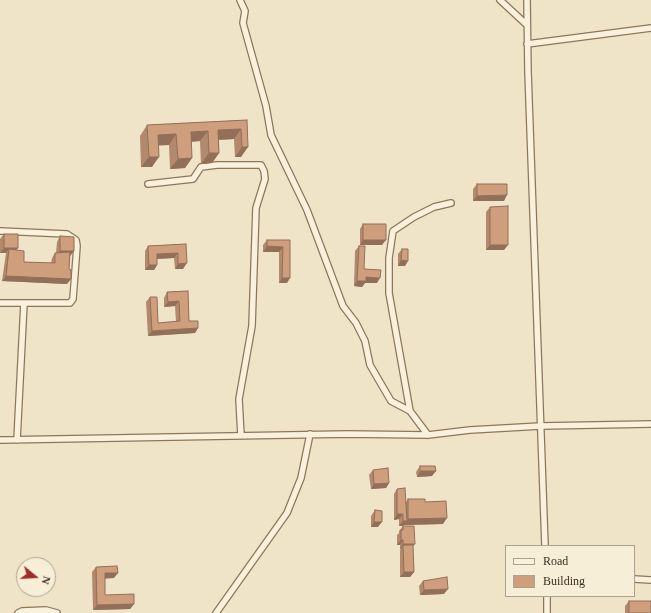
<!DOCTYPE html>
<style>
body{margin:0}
#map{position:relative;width:651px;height:613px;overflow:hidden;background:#f0e4c8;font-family:"Times New Roman",serif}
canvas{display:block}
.legend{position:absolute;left:505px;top:545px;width:130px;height:52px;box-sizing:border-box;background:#f7eed8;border:1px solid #ada18e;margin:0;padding:5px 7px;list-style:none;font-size:12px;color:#3d2e20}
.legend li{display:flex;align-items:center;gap:8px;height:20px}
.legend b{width:20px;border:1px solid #ada18e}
.north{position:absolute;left:16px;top:557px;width:40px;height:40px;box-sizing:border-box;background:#f7eed8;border:1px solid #ada18e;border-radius:50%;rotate:108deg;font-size:11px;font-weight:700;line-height:16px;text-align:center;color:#3d2e20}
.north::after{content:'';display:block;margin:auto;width:14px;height:18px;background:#9e2a2b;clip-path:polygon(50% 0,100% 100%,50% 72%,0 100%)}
</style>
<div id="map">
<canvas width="651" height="613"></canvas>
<ul class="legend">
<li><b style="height:5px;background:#faf1dc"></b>Road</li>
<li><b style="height:11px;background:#cf9f7d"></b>Building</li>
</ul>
<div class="north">N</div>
</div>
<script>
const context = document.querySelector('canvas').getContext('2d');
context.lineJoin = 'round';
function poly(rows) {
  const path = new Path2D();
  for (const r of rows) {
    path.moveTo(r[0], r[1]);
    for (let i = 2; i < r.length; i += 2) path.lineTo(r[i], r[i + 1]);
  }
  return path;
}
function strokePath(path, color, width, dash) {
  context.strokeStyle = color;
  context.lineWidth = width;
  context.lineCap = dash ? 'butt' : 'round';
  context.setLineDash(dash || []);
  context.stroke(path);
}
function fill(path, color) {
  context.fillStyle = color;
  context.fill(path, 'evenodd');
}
const street = poly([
 [240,0,245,11,243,23,266,106,271,135,307,210,343,306,356,323,365,341,370,365,391,401,410,411,428,435],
 [500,0,527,25],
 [527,0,528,72,545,546],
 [527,44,651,28],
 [148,184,193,179,201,167,217,165,261,165,264,171,265,179,256,208,252,326,239,399,241,436],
 [0,231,67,234,76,240,77,246,73,299,70,303,0,303],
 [410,411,389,293,389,258,393,231,414,217,434,207,451,203],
 [0,440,347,434,428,435,470,430,541,426,651,424],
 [17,440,24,303],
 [634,579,651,580],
 [547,596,547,613],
 [18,613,22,611,46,610,57,613],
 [216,613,287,513,301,478,310,434]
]);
strokePath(street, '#8d765c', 8);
strokePath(street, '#faf1dc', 5.5);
fill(poly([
 [247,120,241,157,235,157,234,139,219,140,219,153,212,163,201,164,200,141,191,142,192,158,185,168,170,169,169,145,159,145,152,167,141,167,140,136,147,125],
 [477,184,504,201,473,201,473,189],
 [490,207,504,250,486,250,486,212],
 [363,224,382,245,360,245,360,229],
 [4,234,16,250,24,262,51,263,52,258,55,253,56,253,57,242,60,236,74,251,70,256,67,284,2,281,6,253,0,253,0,239],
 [267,240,290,240,287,283,279,283,279,252,263,252,263,245],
 [186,244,183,269,175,269,174,258,157,259,157,265,154,270,145,270,145,251,148,246],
 [359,246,364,269,377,283,365,283,362,287,354,286,355,251],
 [402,249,405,266,398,266,398,254],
 [188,291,189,321,198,328,195,333,148,336,146,302,150,297,158,323,176,322,175,306,164,307,164,298,167,292],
 [420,466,432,476,417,477,416,472],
 [373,470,389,483,386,488,371,489,369,475],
 [397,489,406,502,408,499,425,502,443,524,404,525,404,524,403,526,415,544,413,545,414,572,410,577,400,577,400,550,401,549,400,549,400,545,397,545,397,535,399,533,399,531,403,526,399,526,399,519,394,520,394,494],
 [375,510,378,527,371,527,371,516],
 [96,567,114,578,105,578,105,595,134,604,130,609,93,610,92,572],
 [423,581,444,594,420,595,419,586],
 [629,601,651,613,625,613,625,606]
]), '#b2896c');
fill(poly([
 [241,129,234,139,211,140,218,130],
 [208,131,200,141,184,142,191,132],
 [176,134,169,145,151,146,158,135],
 [242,147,248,147,241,157,235,157],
 [209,153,219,153,212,163,201,164],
 [149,157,159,157,152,167,141,167],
 [192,158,185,168,170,169,178,159],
 [507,195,504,201,473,201,477,196],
 [363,240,386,240,382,245,360,245],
 [490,245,508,245,504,250,486,250],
 [267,246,283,247,279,252,263,252],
 [4,248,18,248,14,253,9,249,6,253,0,253],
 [60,251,74,251,70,256,56,256],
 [178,253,174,258,153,259,157,254],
 [401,260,408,261,405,266,398,266],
 [187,263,183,269,175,269,178,264],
 [149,265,157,265,154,270,145,270],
 [6,276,71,279,67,284,2,281],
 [366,277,380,278,377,283,365,283,362,287,354,286,357,281],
 [282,278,290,278,287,283,279,283],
 [179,301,175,306,164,307,168,302],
 [198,328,195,333,148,336,152,331],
 [420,471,436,471,432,476,417,477],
 [389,483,386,488,371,489,374,484],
 [397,514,403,514,399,519,394,520],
 [447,518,443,524,404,525,408,519],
 [403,521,407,521,403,526,399,526],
 [374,522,382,522,378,527,371,527],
 [401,540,403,540,400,545,397,545],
 [403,544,415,544,411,549,403,545,401,549,400,549],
 [404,572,414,572,410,577,400,577],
 [105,573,118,573,114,578,101,579],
 [448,589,444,594,420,595,424,590],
 [134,604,130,609,93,610,97,605]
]), '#916f58');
const building = poly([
 [247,120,248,147,242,147,241,129,218,130,219,153,209,153,208,131,191,132,192,158,178,159,176,134,158,135,159,157,149,157,147,125,247,120],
 [477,184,507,184,507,195,477,196,477,184],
 [508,206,508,245,490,245,490,207,508,206],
 [363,224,386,224,386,240,363,240,363,224],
 [4,234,18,234,18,248,4,248,4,234],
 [60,236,74,237,74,251,60,251,60,236],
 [267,240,290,240,290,278,282,278,283,247,267,246,267,240],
 [186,244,187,263,178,264,178,253,157,254,157,265,149,265,148,246,186,244],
 [359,246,365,246,364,269,381,270,380,278,366,277,366,281,357,281,359,246],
 [9,249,24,251,24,262,55,263,55,253,70,252,69,269,71,270,71,279,6,276,9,249],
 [402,249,408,249,408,261,401,260,402,249],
 [188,291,189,321,198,321,198,328,152,331,150,297,157,297,158,323,180,321,179,301,168,302,167,292,188,291],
 [420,466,435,466,436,471,420,471,420,466],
 [388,468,389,483,374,484,373,470,388,468],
 [405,488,407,521,403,521,403,514,397,514,397,489,405,488],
 [408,499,425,499,425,502,446,501,447,518,408,519,408,499],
 [375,510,382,511,382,522,374,522,375,510],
 [403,526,414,526,415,544,403,544,403,540,401,540,401,530,403,530,403,526],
 [403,545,413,545,414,572,404,572,403,545],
 [117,566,118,573,105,573,105,595,134,594,134,604,97,605,96,567,117,566],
 [447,577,448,589,424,590,423,581,447,577],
 [629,601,651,601,651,613,629,613,629,601]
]);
fill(building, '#cf9f7d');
strokePath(building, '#916f58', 1);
</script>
